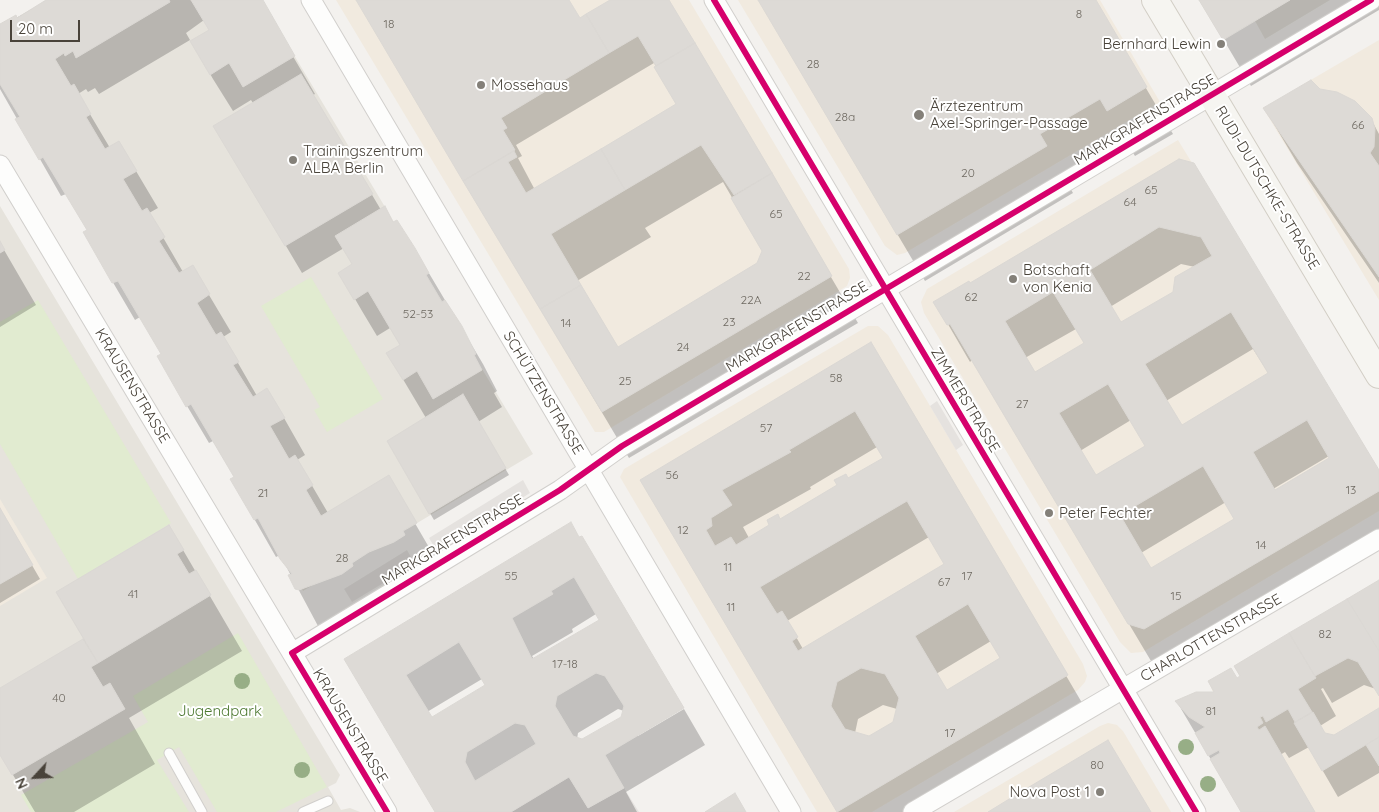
<!DOCTYPE html>
<meta charset="utf-8">
<style>
body{margin:0}
#map{position:relative;width:1379px;height:812px;overflow:hidden;background:#f3f1ee;font-family:Quicksand,sans-serif}
canvas{display:block}
.north{position:absolute;left:10px;top:752px;width:50px;height:50px;-webkit-text-stroke:4px #fff;paint-order:stroke;rotate:245deg;font-size:14px;font-weight:700;line-height:20px;text-align:center;color:#49433a}
.north::after{content:'';display:block;margin:auto;width:18px;height:22px;background:#49433a;clip-path:polygon(50% 0,100% 100%,50% 72%,0 100%)}
.scale{position:absolute;left:10px;top:20px;width:70px;height:22px;box-sizing:border-box;border:2px solid #49433a;border-top:0;padding-left:6px;font-size:15px;line-height:18px;white-space:nowrap;color:#49433a;-webkit-text-stroke:4px #fff;paint-order:stroke}
</style>
<div id="map">
<canvas width="1379" height="812"></canvas>
<div class="north">N</div>
<div class="scale">20 m</div>
</div>
<script>
const context = document.querySelector('canvas').getContext('2d');
context.lineJoin = 'round';
function fill(path, color) {
  context.fillStyle = color;
  context.fill(path, 'evenodd');
}
function poly(rows) {
  const path = new Path2D();
  for (const r of rows) {
    path.moveTo(r[0], r[1]);
    for (let i = 2; i < r.length; i += 2) path.lineTo(r[i], r[i + 1]);
  }
  return path;
}
function strokePath(path, color, width, dash) {
  context.strokeStyle = color;
  context.lineWidth = width;
  context.lineCap = dash ? 'butt' : 'round';
  context.setLineDash(dash || []);
  context.stroke(path);
}
function write(font, color, halo, rows, align = 'center') {
  context.font = font + ' Quicksand,sans-serif';
  context.lineWidth = 4;
  context.setLineDash([]);
  context.textBaseline = 'middle';
  context.strokeStyle = halo;
  context.fillStyle = color;
  for (const [text, x, y, turn = 0] of rows) {
    context.save();
    context.translate(x, y);
    context.rotate((+turn || 0) * Math.PI / 180);
    context.textAlign = isNaN(turn) ? turn : align;
    if (halo) context.strokeText(text, 0, 0);
    context.fillText(text, 0, 0);
    context.restore();
  }
}
fill(poly([
 [47,0,261,0,533,454,303,591,0,83,0,28],
 [1199,0,1330,0,1265,39,1255,21,1223,40],
 [0,206,338,772,340,775,336,783,328,787,341,810,350,808,360,812,0,812]
]), '#e6e3dc');
fill(poly([
 [336,0,689,0,849,269,850,278,847,286,604,432,595,432],
 [738,0,1100,0,1160,102,905,253,897,255,885,246],
 [1379,40,1379,300,1263,108],
 [1178,140,1379,470,1379,511,1143,652,1131,653,1120,642,924,313,921,302,927,289],
 [868,326,878,326,888,335,1083,664,1087,676,1085,682,1078,690,872,812,817,812,620,477,624,469],
 [0,499,47,578,0,606],
 [1379,580,1379,812,1241,812,1210,759,1220,753,1219,750,1208,756,1195,733,1204,727,1189,717,1175,701,1196,692,1213,692,1208,681,1231,668,1237,678,1240,677,1234,666],
 [1108,723,1117,725,1123,731,1171,812,954,812,1100,726]
]), '#f1eadf');
fill(poly([
 [311,277,383,399,327,432,314,410,320,407,261,306],
 [38,300,171,523,78,579,0,444,0,322],
 [238,633,327,787,276,812,217,812,179,747,157,760,189,812,31,812,21,795,148,722,133,696]
]), '#e1ebd0');
fill(poly([
 [937,401,963,445,956,450,930,406],
 [523,480,530,493,437,551,429,538],
 [407,550,415,564,352,602,344,589],
 [569,777,588,808,624,788,639,812,511,812]
]), '#e5e2df');
fill(poly([
 [48,0,260,0,315,94,313,95,381,210,414,248,483,364,497,391,494,393,502,407,478,422,509,475,434,520,388,442,426,418,388,354,401,346,390,328,377,336,362,311,340,273,353,265,344,248,302,273,231,153,253,103,251,100,233,111,213,79,192,42,210,31,204,20,186,33,190,40,99,94,95,88,88,92,86,89,78,94,110,148,136,171,158,208,149,213,183,272,192,266,209,295,231,332,223,337,257,396,284,418,305,455,297,460,328,513,388,477,437,561,321,626,318,626,280,555,276,557,232,480,235,478,213,441,209,443,158,357,162,354,140,317,135,320,84,233,88,231,66,194,61,196,0,89,0,27],
 [357,0,568,0,579,20,612,0,668,0,858,323,629,458],
 [654,63,678,105,535,190,518,158,522,156,516,145],
 [723,182,763,251,758,264,618,349,577,281,651,237,645,228],
 [759,0,1094,0,1173,134,1135,156,1128,145,1066,181,1073,193,925,281],
 [1200,0,1379,0,1379,10,1251,86],
 [1319,90,1371,119,1379,134,1379,283,1297,163,1265,109],
 [1179,161,1379,472,1379,540,1166,665,1151,661,972,360,970,362,935,302,970,285],
 [1181,264,1195,267,1174,293,1120,324,1110,307],
 [1076,329,1085,344,1034,374,1025,358],
 [1253,349,1269,374,1182,427,1166,401],
 [1131,420,1146,446,1095,476,1080,451],
 [1329,456,1331,458,1275,491,1273,489],
 [1226,502,1236,519,1151,570,1141,553],
 [0,243,36,305,0,327],
 [871,344,1088,713,921,812,838,812,663,517],
 [877,447,884,459,749,538,743,527,811,489,810,487],
 [929,537,946,565,803,649,787,621],
 [991,641,1001,659,946,692,936,674],
 [883,705,897,709,894,723,869,737,855,733,858,719],
 [0,510,40,579,0,603],
 [570,524,638,736,684,709,705,745,626,792,637,812,436,812,367,696],
 [596,614,600,620,534,659,532,656,573,632,572,629],
 [482,679,486,686,431,719,427,712],
 [618,709,624,711,622,718,582,740,577,739,578,733],
 [183,550,242,651,129,718,155,764,74,812,35,812,0,753,0,689,84,639,57,593],
 [1379,581,1379,695,1376,689,1364,685,1332,703,1323,688,1321,689,1336,716,1320,726,1324,734,1335,736,1379,710,1379,773,1338,797,1309,747,1289,758,1285,752,1280,755,1314,812,1242,812,1177,702,1216,694,1242,677,1235,666]
]), '#0003');
const building = poly([
 [46,0,169,0,170,2,76,58,73,51,65,56,64,53,55,59,71,86,74,84,91,114,86,117,105,149,119,141,137,171,123,179,142,211,147,208,165,237,159,241,179,273,193,265,210,294,197,303,216,335,221,332,239,362,233,365,253,397,267,388,285,418,270,426,289,459,295,455,313,485,306,490,321,516,389,475,417,523,403,531,405,535,394,542,369,552,352,563,353,566,342,574,299,590,295,589,288,575,292,574,280,559,258,518,254,520,230,479,234,477,191,404,186,407,157,356,161,354,118,281,112,283,83,232,87,230,43,157,39,160,15,119,20,117,0,84,0,24,16,15,17,18,46,0],
 [191,0,263,0,295,56,243,87,229,63,210,75,190,41,209,30,191,0],
 [356,0,569,0,580,18,586,14,609,53,501,118,507,128,503,130,515,150,463,181,356,0],
 [610,0,669,0,695,43,656,66,638,36,609,53,586,14,610,0],
 [758,0,1096,0,1147,87,1107,111,1100,99,1040,134,1047,146,897,235,758,0],
 [1199,0,1290,0,1223,40,1199,0],
 [695,43,772,173,734,195,701,145,625,190,601,149,676,104,654,67,695,43],
 [301,74,373,194,285,246,213,126,301,74],
 [1311,80,1320,89,1337,92,1355,101,1372,118,1375,129,1374,147,1370,153,1379,166,1379,277,1263,108,1311,80],
 [601,149,625,190,551,234,581,285,540,309,463,181,514,151,517,157,508,162,526,193,601,149],
 [1179,159,1194,163,1379,470,1379,491,1144,629,1128,624,950,324,947,325,933,302,969,281,970,283,1179,159],
 [1159,227,1201,237,1212,256,1175,277,1173,292,1121,322,1090,270,1159,227],
 [1053,292,1084,343,1035,372,1005,321,1053,292],
 [1231,312,1268,373,1182,425,1145,364,1231,312],
 [1108,384,1145,446,1096,475,1059,413,1108,384],
 [1307,420,1329,458,1275,490,1253,452,1307,420],
 [1203,466,1234,519,1151,568,1120,515,1203,466],
 [772,173,832,276,602,412,540,309,581,285,618,347,757,263,762,251,731,198,772,173],
 [385,206,393,222,397,220,415,248,429,273,426,275,442,302,445,300,462,326,476,354,474,355,482,370,433,399,417,371,403,380,386,353,400,345,368,291,354,300,338,273,352,264,335,236,385,206],
 [0,241,5,250,0,253,0,241],
 [871,342,1068,675,837,812,640,480,871,342],
 [855,411,883,458,848,478,846,474,834,480,837,485,780,519,778,514,767,520,769,525,736,545,731,537,715,546,706,530,712,526,711,518,732,505,722,490,791,452,789,450,855,411],
 [907,501,944,564,798,651,792,641,798,637,782,611,777,614,760,587,907,501],
 [968,604,1000,658,947,690,915,636,968,604],
 [861,668,885,674,899,698,893,722,869,736,845,729,831,706,837,682,861,668],
 [463,394,506,468,429,514,387,441,463,394],
 [0,508,33,565,0,584,0,508],
 [571,522,579,537,582,536,684,708,605,755,624,788,588,808,569,777,511,812,435,812,344,659,571,522],
 [574,577,599,620,532,659,512,618,553,594,551,591,574,577],
 [459,642,485,685,432,717,406,675,459,642],
 [596,673,605,676,624,706,621,717,582,739,573,736,555,706,557,696,596,673],
 [515,723,525,725,536,744,475,781,465,762,467,752,515,723],
 [169,525,184,550,177,554,189,574,196,570,211,595,98,663,56,592,169,525],
 [1379,580,1379,651,1347,599,1379,580],
 [1347,599,1379,651,1379,696,1358,662,1348,658,1315,676,1289,633,1347,599],
 [1289,633,1316,678,1298,689,1312,712,1295,722,1288,709,1266,722,1263,716,1260,717,1263,723,1257,727,1259,730,1265,726,1315,812,1241,812,1210,759,1220,753,1219,750,1208,756,1195,733,1205,727,1189,717,1175,701,1196,692,1214,692,1208,681,1231,668,1237,678,1240,676,1234,666,1289,633],
 [83,639,98,663,91,667,103,687,110,683,125,709,12,775,0,755,0,688,83,639],
 [1379,708,1379,737,1322,771,1294,723,1313,712,1325,733,1334,735,1379,708],
 [1379,737,1379,766,1366,745,1379,737],
 [1108,740,1151,812,988,812,1019,793,1108,740],
 [735,793,746,812,705,812,735,793]
]);
fill(building, '#dddad6');
strokePath(building, '#dbd8d4', 1);
const lane = poly([
 [169,753,202,812],
 [303,812,328,801]
]);
const street = poly([
 [311,0,791,812],
 [714,0,1196,812],
 [0,165,387,812],
 [292,653,560,490,622,446,1371,0],
 [913,812,1379,539]
]);
const secondary = poly([
 [1155,0,1379,375]
]);
strokePath(lane, '#d1cfcc', 11);
strokePath(street, '#d1cfcc', 21);
strokePath(secondary, '#d2cec5', 28);
strokePath(lane, '#fdfdfc', 9);
strokePath(street, '#fdfdfc', 19);
strokePath(secondary, '#f6f5f1', 26);
strokePath(poly([
 [714,0,1196,812],
 [387,812,292,653,560,490,622,446,1371,0]
]), '#d6006c', 6);
context.fillStyle = '#97ae86';
for (const [x, y] of [
 [242,681],
 [1186,747],
 [302,770],
 [1208,784]
]) {
  context.beginPath();
  context.arc(x, y, 8, 0, 2 * Math.PI);
  context.fill();
}
for (const [x, y, r, color] of [
 [1221,44,5,"#848079"],
 [481,85,5,"#848079"],
 [919,115,6,"#848079"],
 [293,160,5,"#848079"],
 [1013,279,5,"#848079"],
 [1049,513,5,"#848079"],
 [1100,792,5,"#848079"]
]) {
  const dot = new Path2D();
  dot.arc(x, y, r, 0, 2 * Math.PI);
  context.fillStyle = color;
  context.fill(dot);
  strokePath(dot, '#fff', 2);
}
write('12px', '#6f6a62', null, [
 ["8",1079,14],
 ["18",389,24],
 ["28",813,64],
 ["28a",845,117],
 ["66",1358,125],
 ["20",968,173],
 ["65",1151,190],
 ["64",1130,202],
 ["65",776,214],
 ["22",804,276],
 ["62",971,297],
 ["22A",751,300],
 ["52-53",418,314],
 ["23",729,322],
 ["14",566,323],
 ["24",683,347],
 ["58",836,378],
 ["25",625,381],
 ["27",1022,404],
 ["57",766,428],
 ["56",672,475],
 ["13",1351,490],
 ["21",263,493],
 ["12",683,530],
 ["14",1261,545],
 ["28",342,558],
 ["11",728,567],
 ["55",511,576],
 ["17",967,576],
 ["67",944,582],
 ["41",133,594],
 ["15",1176,596],
 ["11",731,607],
 ["82",1325,634],
 ["17-18",565,664],
 ["40",59,698],
 ["81",1211,711],
 ["17",950,733],
 ["80",1097,765]
]);
write('15px', '#49433a', '#fff', [
 ["Bernhard Lewin",1211,44,"right"],
 ["Mossehaus",491,85],
 ["Ärztezentrum",930,106],
 ["Axel-Springer-Passage",930,123],
 ["Trainingszentrum",303,151],
 ["ALBA Berlin",303,168],
 ["Botschaft",1023,270],
 ["von Kenia",1023,287],
 ["Peter Fechter",1059,513],
 ["Nova Post 1",1090,792,"right"]
], 'left');
write('15px', '#49433a', '#fff', [
 ["MARKGRAFENSTRASSE",1145,120,-31],
 ["RUDI-DUTSCHKE-STRASSE",1267,188,59],
 ["MARKGRAFENSTRASSE",797,327,-31],
 ["KRAUSENSTRASSE",132,386,59],
 ["SCHÜTZENSTRASSE",543,393,59],
 ["ZIMMERSTRASSE",965,400,59],
 ["MARKGRAFENSTRASSE",453,540,-31],
 ["CHARLOTTENSTRASSE",1211,638,-30],
 ["KRAUSENSTRASSE",350,726,59]
]);
write('15px', '#4c7830', '#fff', [
 ["Jugendpark",220,711]
]);
</script>
